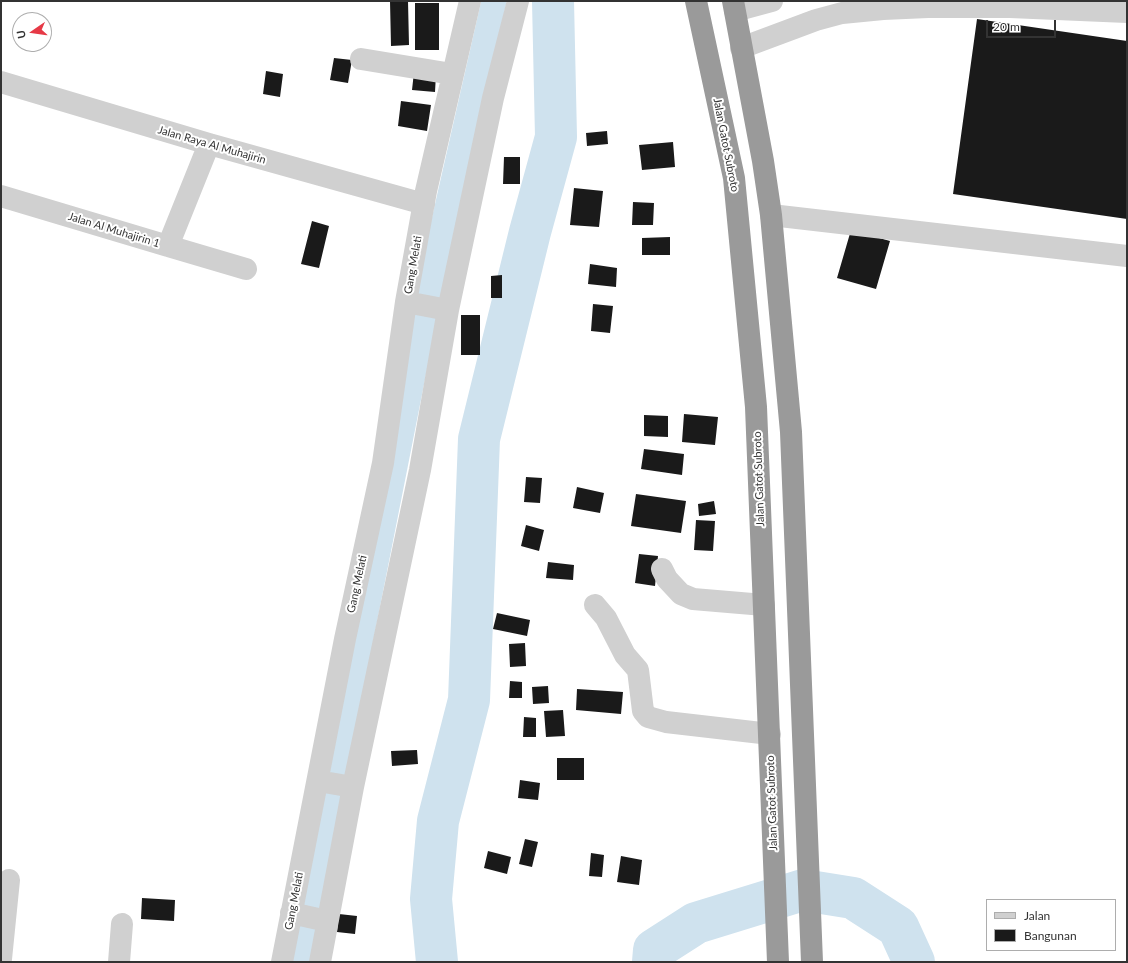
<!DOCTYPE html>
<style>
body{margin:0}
#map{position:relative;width:1128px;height:963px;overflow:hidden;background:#fff;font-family:Lato,sans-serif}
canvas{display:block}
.frame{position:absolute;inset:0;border:2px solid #333;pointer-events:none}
.legend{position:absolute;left:986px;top:899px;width:130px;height:52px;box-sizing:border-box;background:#fff;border:1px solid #adadad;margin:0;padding:5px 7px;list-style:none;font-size:12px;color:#333}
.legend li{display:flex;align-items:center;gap:8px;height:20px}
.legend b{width:20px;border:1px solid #adadad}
.north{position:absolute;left:12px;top:12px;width:40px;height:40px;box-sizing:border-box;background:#fff;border:1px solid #adadad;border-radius:50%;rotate:257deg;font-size:11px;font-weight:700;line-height:16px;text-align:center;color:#333}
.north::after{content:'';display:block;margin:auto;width:14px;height:18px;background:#e63946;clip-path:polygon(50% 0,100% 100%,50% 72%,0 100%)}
.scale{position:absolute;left:986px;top:20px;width:70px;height:18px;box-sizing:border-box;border:2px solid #333;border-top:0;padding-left:5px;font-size:12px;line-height:14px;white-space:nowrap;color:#333;-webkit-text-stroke:3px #fff;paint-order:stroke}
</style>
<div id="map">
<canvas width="1128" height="963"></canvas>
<div class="frame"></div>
<ul class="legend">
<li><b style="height:5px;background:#d0d0d0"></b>Jalan</li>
<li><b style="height:11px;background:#1a1a1a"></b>Bangunan</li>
</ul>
<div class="north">U</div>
<div class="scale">20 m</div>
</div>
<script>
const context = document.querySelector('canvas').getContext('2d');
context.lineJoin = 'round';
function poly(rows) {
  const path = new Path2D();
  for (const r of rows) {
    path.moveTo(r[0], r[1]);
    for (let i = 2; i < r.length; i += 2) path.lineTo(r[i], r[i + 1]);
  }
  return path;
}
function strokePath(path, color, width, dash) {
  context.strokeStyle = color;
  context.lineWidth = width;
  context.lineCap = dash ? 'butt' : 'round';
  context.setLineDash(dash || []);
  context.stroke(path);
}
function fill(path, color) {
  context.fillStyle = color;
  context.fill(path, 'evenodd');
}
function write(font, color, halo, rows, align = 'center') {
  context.font = font + ' Lato,sans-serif';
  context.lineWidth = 4;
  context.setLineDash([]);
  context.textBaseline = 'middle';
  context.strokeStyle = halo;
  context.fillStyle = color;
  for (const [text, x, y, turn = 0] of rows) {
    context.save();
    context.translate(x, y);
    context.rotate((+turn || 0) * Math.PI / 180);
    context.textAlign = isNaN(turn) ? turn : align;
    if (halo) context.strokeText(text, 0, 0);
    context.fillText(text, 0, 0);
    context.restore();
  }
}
strokePath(poly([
 [297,962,441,234,494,1]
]), '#cfe2ee', 25);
strokePath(poly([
 [437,962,431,899,438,821,469,700,479,439,530,232,556,137,553,1],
 [653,962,654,950,696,923,803,890,853,898,898,927,914,962]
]), '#cfe2ee', 42);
fill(poly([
 [390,1,408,1,409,45,391,46],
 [415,3,439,3,439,50,415,50],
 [977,19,1127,41,1127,219,953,194],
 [334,58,352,60,348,83,330,80],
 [266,71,283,74,280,97,263,94],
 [414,72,436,74,435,92,412,90],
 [401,101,431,105,427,131,398,126],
 [607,131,608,144,587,146,586,133],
 [673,142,675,167,642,170,639,145],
 [504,157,520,157,520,184,503,184],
 [574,188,603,191,599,227,570,225],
 [633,202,654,203,653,225,632,225],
 [312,221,329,226,319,268,301,264],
 [851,230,890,241,876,289,837,278],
 [670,237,670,255,642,255,642,238],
 [590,264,617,268,616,287,588,284],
 [502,275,502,298,491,298,491,276],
 [593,304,613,306,610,333,591,331],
 [461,315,480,315,480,355,461,355],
 [684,414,718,417,715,445,682,442],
 [644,415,668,416,668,437,644,436],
 [644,449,684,454,682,475,641,469],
 [526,477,542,478,540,503,524,502],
 [577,487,604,493,600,513,573,508],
 [636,494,686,501,681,533,631,526],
 [714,501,716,514,699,516,698,504],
 [696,520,715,521,713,551,694,550],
 [526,525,544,530,539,551,521,546],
 [639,554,658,556,655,586,635,583],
 [548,562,574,565,573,580,546,578],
 [497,613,530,620,527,636,493,629],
 [525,643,526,666,510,667,509,644],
 [510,681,522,682,522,698,509,698],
 [548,686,549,703,533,704,532,687],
 [577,689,623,692,621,714,576,710],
 [563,710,565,736,546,737,544,711],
 [524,717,536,718,536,737,523,737],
 [417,750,418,764,392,766,391,751],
 [557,758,584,758,584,780,557,780],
 [520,780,540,783,538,800,518,798],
 [525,839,538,842,532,867,519,864],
 [488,851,511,857,507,874,484,868],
 [591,853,604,855,602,877,589,876],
 [621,856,642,860,639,885,617,882],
 [142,898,175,900,174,921,141,919],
 [339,914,357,916,355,934,337,932]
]), '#1a1a1a');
strokePath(poly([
 [735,11,772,1],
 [741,48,816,20,842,13,883,9,928,7,1010,7,1127,12],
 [361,59,452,74],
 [1,82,209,144,424,204],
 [1,196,168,246,209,144],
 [771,215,1127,256],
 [168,246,246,269],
 [406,302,448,310],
 [662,569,667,579,681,594,693,599,764,605],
 [595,605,606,618,625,655,638,670,643,711,648,717,666,722,770,734],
 [318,781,353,787],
 [291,913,327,921],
 [1,959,9,880],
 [119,962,122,924],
 [282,962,345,639,383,463,406,302,426,191,470,1],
 [320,962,353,787,420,470,448,310,493,98,518,1]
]), '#d0d0d0', 22);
strokePath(poly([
 [696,1,734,178,756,407,778,962],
 [733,1,763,161,771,215,791,432,812,962]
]), '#9a9a9a', 22);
write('11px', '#333', '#fff', [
 ["Jalan Raya Al Muhajirin",212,145,16],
 ["Jalan Gatot Subroto",726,145,79],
 ["Jalan Al Muhajirin 1",114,230,17],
 ["Gang Melati",413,265,-80],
 ["Jalan Gatot Subroto",759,479,-92],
 ["Gang Melati",357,584,-78],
 ["Jalan Gatot Subroto",772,803,-92],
 ["Gang Melati",294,901,-79]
]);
</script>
